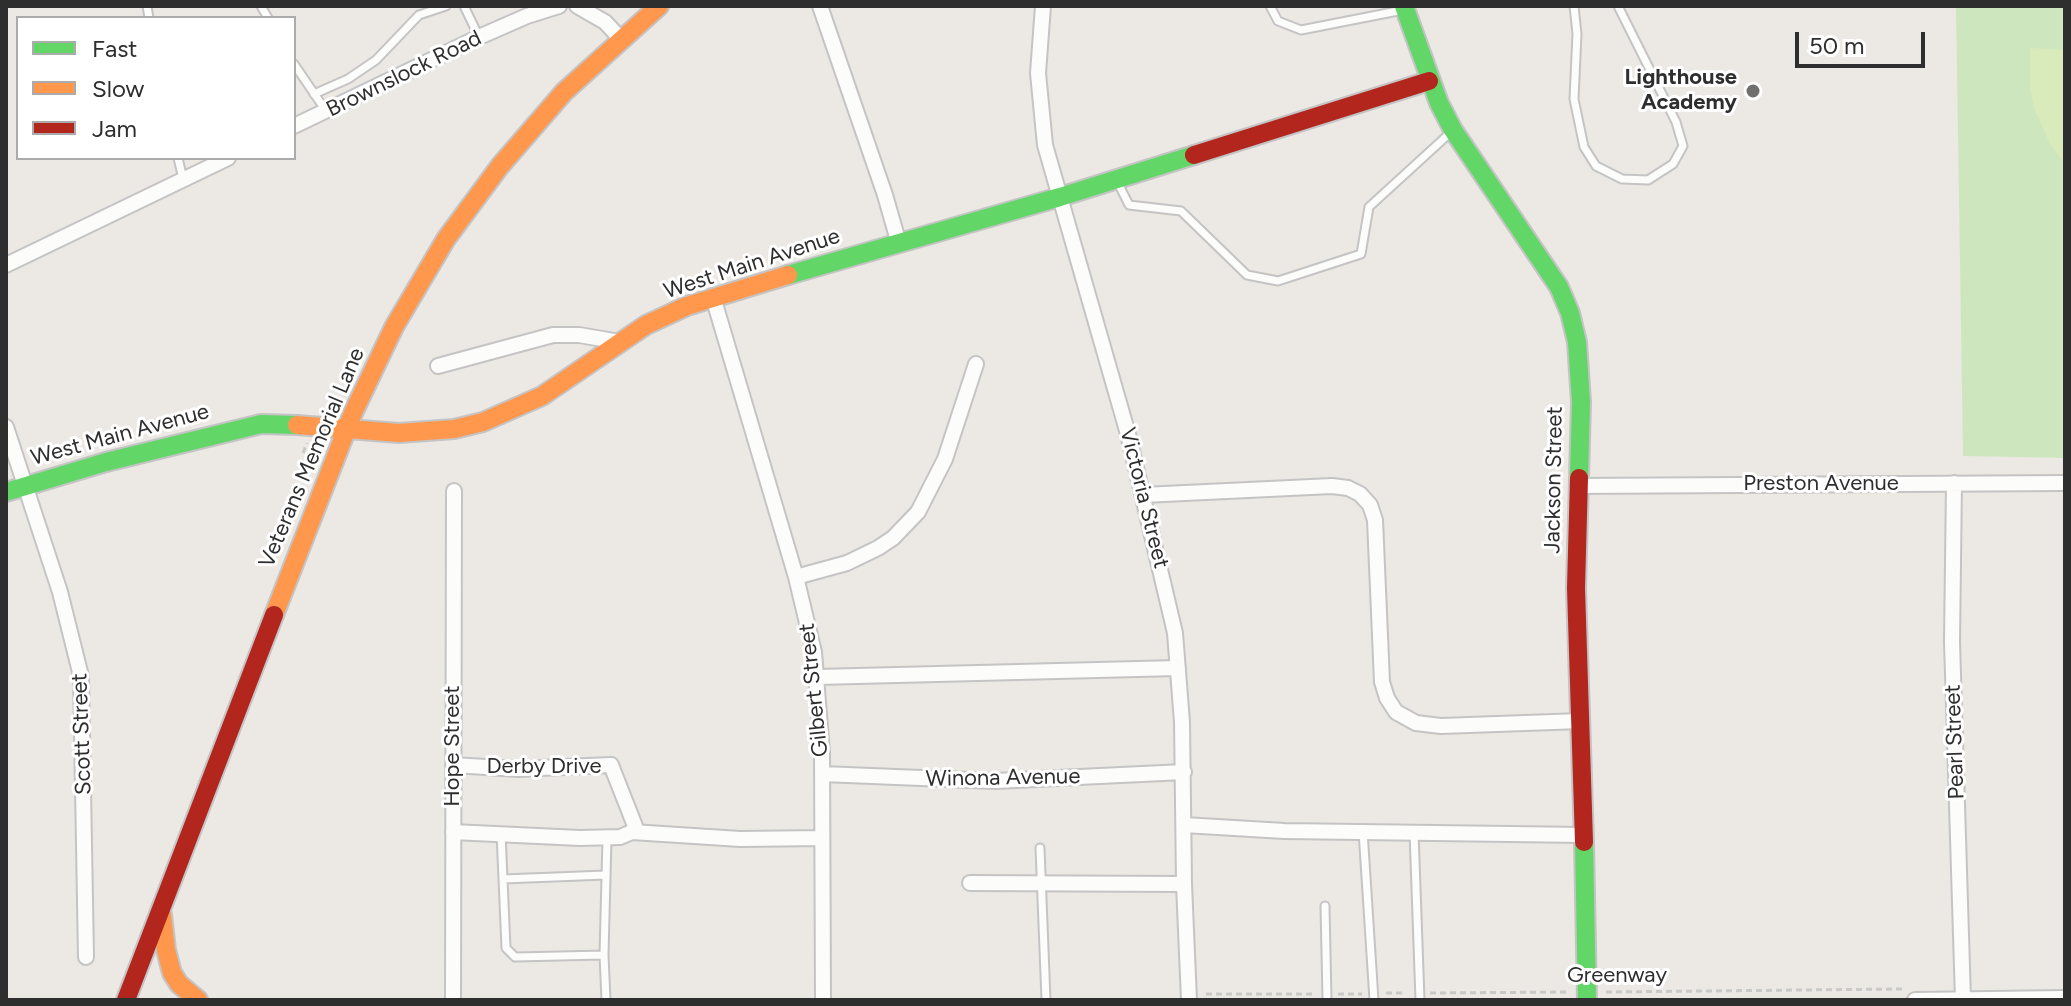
<!DOCTYPE html>
<style>
body{margin:0}
#map{position:relative;width:2071px;height:1006px;overflow:hidden;background:#ece8e4;font-family:Figtree,sans-serif}
canvas{display:block}
.frame{position:absolute;inset:0;border:8px solid #2e2e2e;pointer-events:none}
.legend{position:absolute;left:16px;top:16px;width:280px;height:144px;box-sizing:border-box;background:#fff;border:2px solid #ababab;margin:0;padding:10px 14px;list-style:none;font-size:24px;color:#2e2e2e}
.legend li{display:flex;align-items:center;gap:16px;height:40px}
.legend b{width:40px;border:2px solid #ababab}
.scale{position:absolute;left:1795px;top:32px;width:130px;height:36px;box-sizing:border-box;border:4px solid #2e2e2e;border-top:0;padding-left:10px;font-size:24px;line-height:28px;white-space:nowrap;color:#2e2e2e;-webkit-text-stroke:6px #fff;paint-order:stroke}
</style>
<div id="map">
<canvas width="2071" height="1006"></canvas>
<div class="frame"></div>
<ul class="legend">
<li><b style="height:10px;background:#63d668"></b>Fast</li>
<li><b style="height:10px;background:#ff974d"></b>Slow</li>
<li><b style="height:10px;background:#b3261e"></b>Jam</li>
</ul>
<div class="scale">50 m</div>
</div>
<script>
const context = document.querySelector('canvas').getContext('2d');
context.lineJoin = 'round';
function fill(path, color) {
  context.fillStyle = color;
  context.fill(path, 'evenodd');
}
function poly(rows) {
  const path = new Path2D();
  for (const r of rows) {
    path.moveTo(r[0], r[1]);
    for (let i = 2; i < r.length; i += 2) path.lineTo(r[i], r[i + 1]);
  }
  return path;
}
function strokePath(path, color, width, dash) {
  context.strokeStyle = color;
  context.lineWidth = width;
  context.lineCap = dash ? 'butt' : 'round';
  context.setLineDash(dash || []);
  context.stroke(path);
}
function write(font, color, halo, rows, align = 'center') {
  context.font = font + ' Figtree,sans-serif';
  context.lineWidth = 6;
  context.setLineDash([]);
  context.textBaseline = 'middle';
  context.strokeStyle = halo;
  context.fillStyle = color;
  for (const [text, x, y, turn = 0] of rows) {
    context.save();
    context.translate(x, y);
    context.rotate((+turn || 0) * Math.PI / 180);
    context.textAlign = isNaN(turn) ? turn : align;
    if (halo) context.strokeText(text, 0, 0);
    context.fillText(text, 0, 0);
    context.restore();
  }
}
fill(poly([
 [1956,6,2065,6,2065,458,1963,456]
]), '#cee6be');
fill(poly([
 [2030,48,2065,50,2065,164,2050,144,2034,108,2030,88]
]), '#d9eabb');
const lane = poly([
 [147,6,149,18],
 [261,6,268,18],
 [464,6,479,37],
 [1270,6,1278,21,1301,30,1403,10],
 [1574,6,1577,34,1574,99,1584,147,1596,166,1622,179,1648,180,1673,164,1683,146,1676,122,1618,6],
 [294,64,326,111],
 [314,94,348,79,376,60,419,15,446,6],
 [178,158,183,179],
 [1117,181,1129,205,1181,211,1247,275,1278,281,1361,254,1369,207,1450,133],
 [1363,831,1374,1000],
 [1414,832,1420,1000],
 [501,833,506,948,515,957,604,955,606,1000],
 [1040,848,1046,1000],
 [503,879,606,875],
 [1325,906,1327,1000],
 [604,955,607,838]
]);
const street = poly([
 [577,6,605,22,621,39],
 [820,6,885,195,899,244],
 [1043,6,1038,73,1045,145,1128,434,1175,633,1182,722,1184,884,1189,1000],
 [294,126,479,37,527,16,559,6],
 [6,265,228,158],
 [713,297,796,577,814,652,822,752,823,1000],
 [438,366,553,335,579,335,620,342],
 [6,427,60,592,81,676,86,957],
 [1954,483,1952,642,1963,1000],
 [1577,486,2065,483],
 [1143,495,1332,486,1348,488,1360,494,1370,505,1375,520,1382,682,1387,698,1396,712,1416,723,1441,726,1581,721],
 [796,577,847,563,878,548,893,538,918,512,945,459,976,364],
 [817,677,1178,668],
 [453,765,518,769,611,765,635,826,632,832],
 [822,774,995,781,1184,772],
 [1184,825,1284,831,1584,835],
 [453,832,580,838,620,837,632,832,740,839,822,838],
 [970,883,1184,884],
 [453,1000,454,491],
 [1915,1000,2065,998]
]);
const fast = poly([
 [1404,6,1439,103,1453,130,1559,287,1570,313,1577,342,1581,402,1579,478],
 [788,275,1060,197,1194,155],
 [6,492,106,462,261,424,297,425],
 [1584,842,1587,1000]
]);
const slow = poly([
 [297,425,399,433,454,429,483,422,542,396,646,325,687,306,788,275],
 [274,615,353,413,394,327,446,239,500,166,564,92,659,6],
 [162,915,166,950,172,973,179,984,198,1000]
]);
const jam = poly([
 [1194,155,1429,81],
 [1579,478,1576,588,1584,842],
 [126,1000,274,615]
]);
strokePath(lane, '#c5c4c5', 11);
strokePath(street, '#c5c4c5', 18);
strokePath(fast, '#c5c4c5', 22);
strokePath(slow, '#c5c4c5', 22);
strokePath(jam, '#c5c4c5', 22);
strokePath(poly([
 [303,453,307,443],
 [1606,992,1902,989],
 [1386,993,1406,993],
 [1430,993,1570,992],
 [1206,994,1314,994],
 [1338,994,1362,994]
]), '#c9c9c8', 3, [6, 4]);
strokePath(lane, '#fcfcfb', 7);
strokePath(street, '#fcfcfb', 14);
strokePath(fast, '#63d668', 18);
strokePath(slow, '#ff974d', 18);
strokePath(jam, '#b3261e', 18);
for (const [x, y, r, color] of [
 [1753,91,8,"#706f6e"]
]) {
  const dot = new Path2D();
  dot.arc(x, y, r, 0, 2 * Math.PI);
  context.fillStyle = color;
  context.fill(dot);
  strokePath(dot, '#fff', 3);
}
write('22px', '#2e2e2e', '#fff', [
 ["Brownslock Road",404,74,-26],
 ["West Main Avenue",752,264,-18],
 ["West Main Avenue",120,435,-15],
 ["Veterans Memorial Lane",312,458,-67],
 ["Jackson Street",1554,480,-89],
 ["Preston Avenue",1821,484],
 ["Victoria Street",1144,498,76],
 ["Gilbert Street",814,690,-96],
 ["Scott Street",82,734,-92],
 ["Pearl Street",1955,742,-92],
 ["Hope Street",453,746,-90],
 ["Derby Drive",544,767],
 ["Winona Avenue",1003,778,-1],
 ["Greenway",1617,976]
]);
write('bold 22px', '#2e2e2e', '#fff', [
 ["Lighthouse",1737,78],
 ["Academy",1737,103]
], 'right');
</script>
